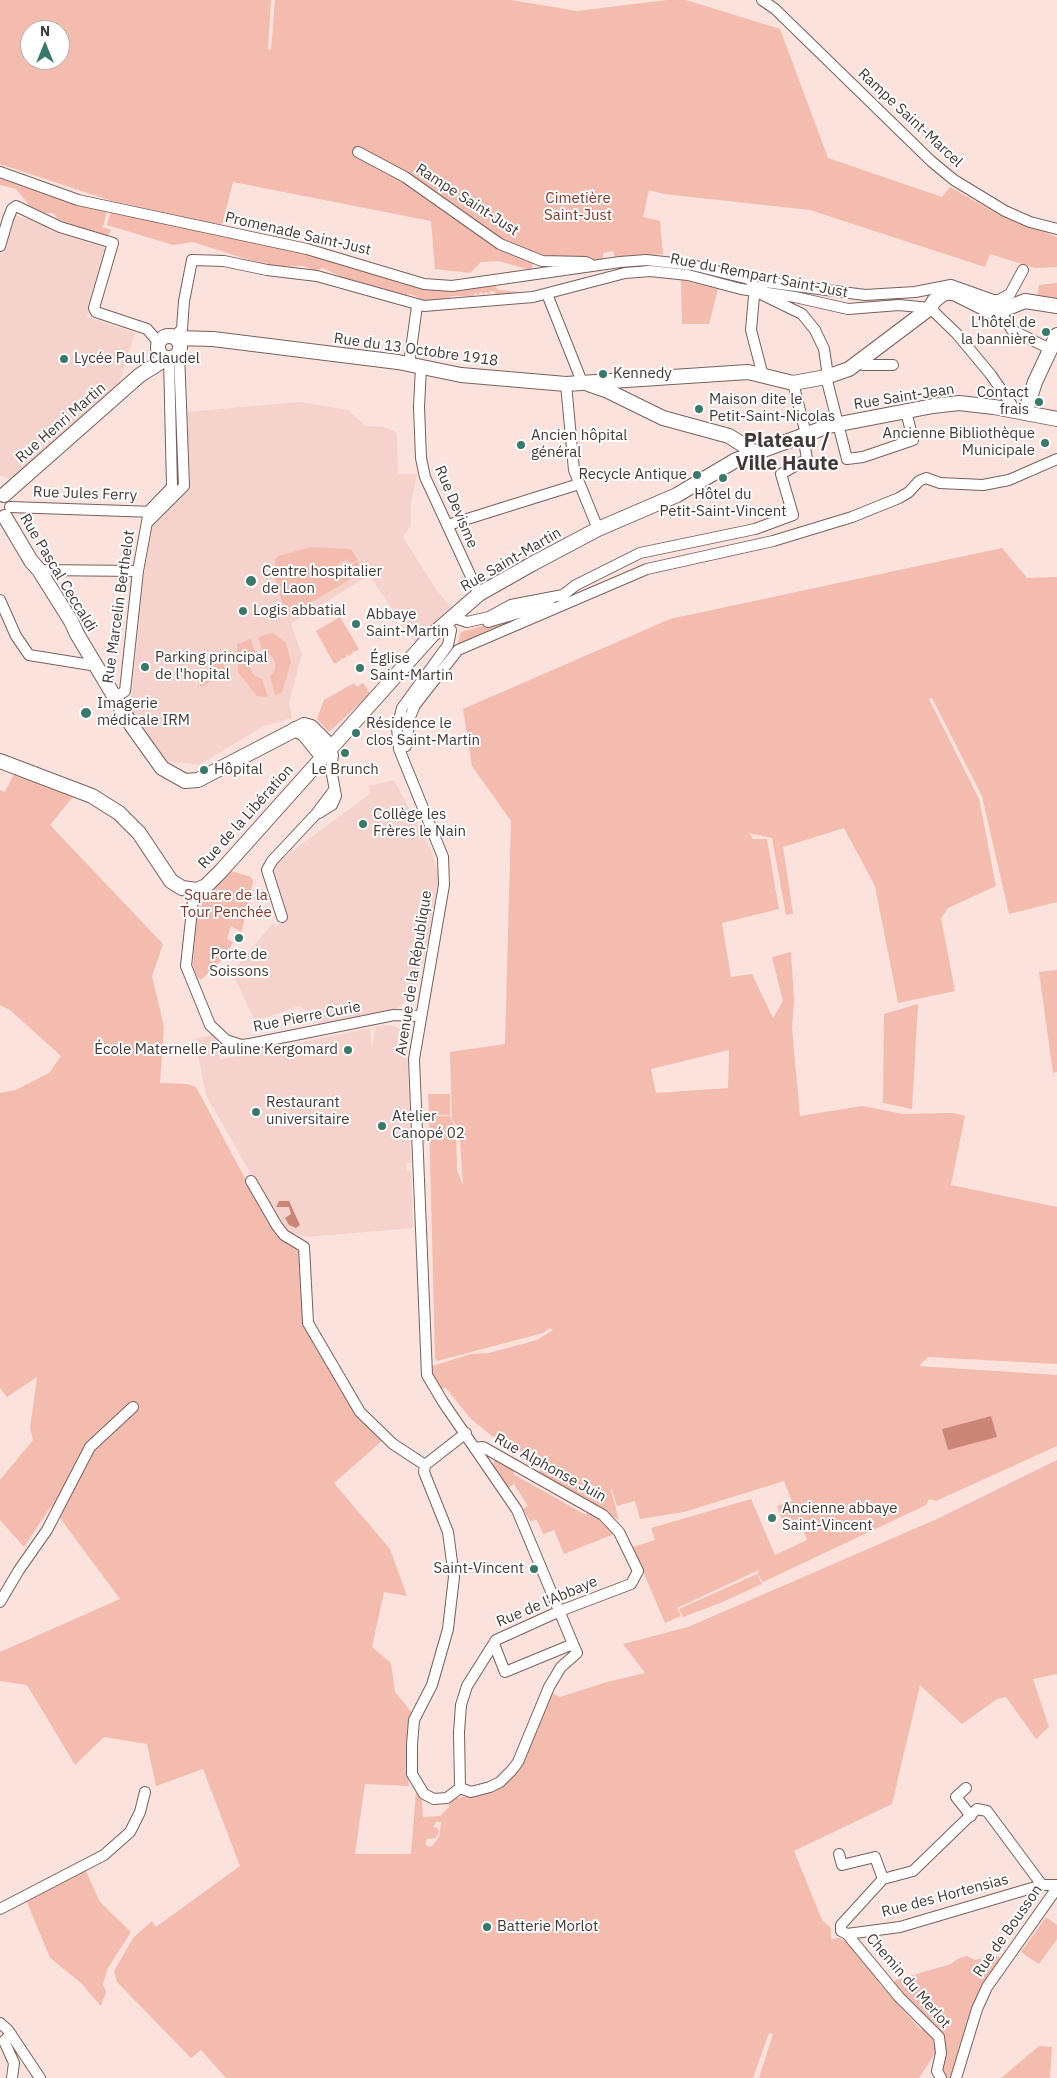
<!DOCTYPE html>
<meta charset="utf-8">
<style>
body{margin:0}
#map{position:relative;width:1057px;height:2078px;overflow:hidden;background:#fce2dd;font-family:"IBM Plex Sans",sans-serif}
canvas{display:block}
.north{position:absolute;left:20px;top:20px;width:50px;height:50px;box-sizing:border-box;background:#fff;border:1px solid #b3afaf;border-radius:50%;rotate:0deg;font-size:14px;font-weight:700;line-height:20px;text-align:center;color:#423836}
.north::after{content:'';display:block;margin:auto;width:18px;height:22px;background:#37796a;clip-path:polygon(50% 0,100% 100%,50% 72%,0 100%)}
</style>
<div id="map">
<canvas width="1057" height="2078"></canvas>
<div class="north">N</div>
</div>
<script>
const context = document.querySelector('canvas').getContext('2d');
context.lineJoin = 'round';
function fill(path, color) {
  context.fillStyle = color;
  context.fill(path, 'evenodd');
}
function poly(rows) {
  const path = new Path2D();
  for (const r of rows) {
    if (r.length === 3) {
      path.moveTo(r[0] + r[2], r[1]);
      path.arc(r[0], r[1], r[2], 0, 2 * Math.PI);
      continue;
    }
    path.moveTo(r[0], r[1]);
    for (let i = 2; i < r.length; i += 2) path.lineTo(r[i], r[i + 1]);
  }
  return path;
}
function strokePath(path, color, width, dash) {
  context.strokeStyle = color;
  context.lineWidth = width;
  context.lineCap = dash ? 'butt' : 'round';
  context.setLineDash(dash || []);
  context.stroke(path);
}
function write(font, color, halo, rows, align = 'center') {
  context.font = font + ' "IBM Plex Sans",sans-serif';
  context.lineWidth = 4;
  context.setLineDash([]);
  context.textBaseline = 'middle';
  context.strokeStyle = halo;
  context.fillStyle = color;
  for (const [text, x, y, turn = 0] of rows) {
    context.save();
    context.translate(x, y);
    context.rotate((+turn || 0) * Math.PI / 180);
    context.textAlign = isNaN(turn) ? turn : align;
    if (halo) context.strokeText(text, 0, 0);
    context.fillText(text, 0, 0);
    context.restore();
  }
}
fill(poly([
 [12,214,39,223,49,227,49,230,106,248,87,317,135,333,119,385,10,479,0,475,0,255],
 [299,402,348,410,365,426,385,427,397,433,398,474,417,474,411,503,411,525,403,537,435,588,453,610,416,644,369,575,291,624,302,654,289,702,292,718,262,727,199,765,166,761,130,711,144,575,152,525,188,487,187,412],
 [394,780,431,850,439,876,424,961,413,981,415,999,406,1000,397,1009,319,1026,314,1009,306,1011,299,1006,255,1021,232,972,273,923,275,928,285,920,272,872,275,864,371,793,368,786],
 [386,1025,394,1026,401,1030,407,1045,411,1163,406,1163,406,1171,411,1171,413,1228,308,1237,291,1233,278,1222,206,1095,195,1039,215,1034,220,1060,370,1028,371,1044,373,1043,375,1027]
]), '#f5d3cc');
fill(poly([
 [0,0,271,0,268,49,271,50,275,0,511,0,577,11,667,0,686,0,780,29,828,158,942,197,950,187,998,214,1057,237,1057,267,1035,268,990,254,985,267,810,210,664,194,649,190,643,217,660,221,663,254,615,258,613,251,603,253,603,260,534,261,531,270,498,261,481,262,470,273,435,269,431,221,233,182,222,225,112,201,0,164],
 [30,30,60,30,60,60,30,60],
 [0,174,107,211,103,227,111,230,108,236,66,224,57,218,53,213,46,213,30,206,16,189,0,185],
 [111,211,308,254,410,286,431,290,451,289,494,284,498,290,519,292,520,295,495,295,495,291,490,291,490,294,486,292,484,294,480,292,479,295,475,293,473,296,453,296,440,301,424,301,411,294,402,296,377,291,372,286,348,280,323,268,314,271,304,266,271,267,193,242,173,245,107,225],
 [681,280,718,289,709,324,682,324],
 [1057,283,1057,300,1037,297,1039,285],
 [311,547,351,549,358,560,350,563,347,559,337,565,342,575,348,573,351,579,289,615,286,614,275,579,275,560,278,556],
 [1002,548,1027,578,1057,577,1057,902,1009,914,982,796,932,698,929,699,979,799,996,886,948,908,941,918,955,991,898,1003,875,886,844,828,783,847,793,914,786,915,772,838,749,833,753,839,767,839,779,909,722,923,731,977,752,974,773,1018,783,1001,772,957,791,952,794,1000,792,1028,800,1116,862,1106,903,1114,953,1113,965,1116,951,1185,1057,1207,1057,1364,928,1357,919,1366,1057,1375,1057,1446,936,1501,929,1499,926,1505,763,1582,757,1573,759,1570,677,1608,681,1616,665,1623,633,1547,655,1540,651,1528,751,1499,775,1555,807,1540,802,1527,787,1532,777,1506,792,1501,784,1481,684,1512,640,1519,635,1501,617,1506,612,1489,611,1490,619,1520,538,1473,543,1463,492,1436,471,1419,445,1387,439,1391,429,1367,471,1354,489,1353,537,1340,553,1330,550,1328,543,1333,437,1361,435,1358,429,1116,451,1116,451,1120,456,1127,457,1171,463,1185,459,1128,452,1120,450,1052,505,1044,511,821,472,766,463,709,670,619],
 [729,1050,728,1088,656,1093,651,1069],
 [991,1416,996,1437,942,1429],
 [358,561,360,571,353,578,350,571,353,569,351,565],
 [539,610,457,645,461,632],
 [340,617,359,649,354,652,352,650,353,653,348,656,346,654,346,657,342,659,340,657,341,660,334,664,316,631],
 [273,633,286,643,291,662,282,692,275,695,270,677,275,670,275,662,271,655,263,653,258,637],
 [251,639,256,655,251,661,250,669,255,676,262,679,268,697,257,696,238,672,237,644],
 [221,660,227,672,201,687,195,675],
 [354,683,357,687,363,683,370,694,329,732,317,719,324,700],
 [15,772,76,793,50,825,163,944,152,976,164,1027,160,1083,187,1084,196,1087,275,1234,299,1252,304,1325,357,1416,383,1440,334,1483,390,1549,407,1596,384,1592,372,1647,391,1663,395,1692,413,1714,408,1731,407,1772,409,1786,365,1784,355,1854,411,1854,416,1792,422,1800,423,1817,440,1816,449,1807,449,1803,457,1798,477,1794,509,1778,550,1692,560,1697,607,1682,645,1673,623,1644,688,1627,937,1519,1057,1460,1057,1674,1033,1679,1049,1727,1036,1739,1006,1697,997,1699,962,1724,920,1685,892,1804,794,1851,822,1920,831,1928,831,1939,840,1938,858,1950,882,1977,878,1982,921,2030,924,2027,933,2040,936,2052,919,2078,759,2078,773,2034,769,2033,753,2078,226,2078,201,2050,191,2058,117,1982,114,1971,133,1938,152,1921,156,1927,240,1866,203,1769,156,1786,147,1744,104,1737,75,1765,27,1685,0,1681,0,1652,120,1599,51,1506,24,1547,0,1520,0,1480,33,1440,30,1428,37,1377,7,1397,0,1388,0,1093,16,1090,49,1073,61,1056,10,1010,0,1005,0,790,5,792],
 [436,1822,441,1822,439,1837,433,1845,429,1847,425,1844,427,1839,436,1838,439,1831,437,1828,433,1827],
 [228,870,251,877,253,881,242,930,241,932,231,926,227,939,233,942,224,958,201,980,196,975,193,965,197,915,205,896],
 [1057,970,1057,1072,1053,1073,1039,972],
 [918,1004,912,1109,883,1103,884,1014],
 [428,1094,450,1094,450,1115,429,1115],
 [495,1459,516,1469,513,1474,586,1515,589,1510,614,1534,564,1554,554,1530,543,1534,537,1520,530,1521,523,1509,528,1506,514,1484,508,1488,493,1465],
 [757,1574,762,1584,720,1603,683,1617,679,1609],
 [85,1869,100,1902,131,1932,108,1968,103,1984,106,1992,101,2006,80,1982,50,1958,26,1900],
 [1046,1917,1057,1925,1057,1939,1039,1964,1021,1952],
 [987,1952,1001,1958,984,1984,951,2078,944,2078,940,2071,944,2045,892,1984,896,1980,951,1964,957,1959,967,1956,975,1960,986,1957,988,1955],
 [1039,2046,1052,2047,1050,2078,1001,2078]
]), '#f4bbaf');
fill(poly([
 [279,1201,289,1201,300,1225,296,1228,289,1225,285,1218,291,1214,289,1207,276,1207],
 [991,1416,997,1437,948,1450,942,1429]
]), '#cb8678');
const street = poly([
 [762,0,775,9,931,161,954,180,1005,211,1030,222,1057,229],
 [358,152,405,177,500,244,542,261,586,262,590,264],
 [0,172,78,200,307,249,424,284,452,286,620,262,646,260,692,265,749,279,761,294,802,314,815,330,824,349,828,376],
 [0,246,8,219,12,209,16,206,60,227,113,243,94,308,96,312,147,329,159,343],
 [547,294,582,382],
 [1000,311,1012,330,1050,349],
 [174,337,182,329,184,301,192,260,224,261,267,270,317,276,424,306,533,297,625,273,650,271,688,275,741,289,795,297,848,309,899,305,930,308,957,334,991,375,1016,411],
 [859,361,863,365,893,365],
 [409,364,417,306],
 [421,367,419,407,421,458,425,477,479,594],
 [763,376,751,330,754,296,765,282,865,295,915,292,951,285,993,300,999,300,1010,294,1023,270],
 [826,377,847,459,863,457,913,440,906,411],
 [793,383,806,434],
 [566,384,574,470,598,529],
 [10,507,154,512],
 [147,523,184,486,179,352],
 [448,525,579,484],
 [39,570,138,571],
 [0,600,16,636,29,655,97,666],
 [452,617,467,622,489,617,511,605,563,595,576,585,640,553,755,529,793,515,781,474,807,459,803,435],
 [488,622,536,608,552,607],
 [443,624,451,630,448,645,402,708,397,728,399,749,443,857,444,885,414,1059,427,1375,443,1402,517,1510,573,1644],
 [116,697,125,691,138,571,149,511,172,487,169,358],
 [399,749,406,746,410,717,415,705,458,650,647,569,773,541,852,517,899,498,909,492,919,481,926,478,940,483,983,485,1009,480,1057,459],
 [319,813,332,805,336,796,331,769,333,755,329,749],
 [194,891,186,966,210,1025,226,1040,241,1045,250,1044,394,1015,420,1016],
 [282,917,267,870,272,861,316,814,334,790],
 [251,1181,277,1226,284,1235,304,1247,308,1323,360,1412,393,1444,425,1465],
 [0,1602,19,1570,47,1530,90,1447,133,1407],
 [460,1788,459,1732,461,1705,467,1686,496,1640,560,1611,631,1584,638,1571,619,1532,603,1515,483,1447,475,1448],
 [460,1788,447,1798,434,1799,424,1794,412,1774,412,1745,414,1720,432,1685,448,1629,454,1577,448,1532,424,1472,425,1465,466,1433],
 [460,1788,471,1792,490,1787,500,1782,512,1770,518,1762,549,1687,561,1667,577,1653,573,1644,505,1672,494,1644],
 [966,1788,956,1797,971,1816],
 [839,1854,842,1865,875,1857,883,1879],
 [1042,1885,987,1811,977,1809,913,1871,883,1879,841,1925,841,1931,847,1934,900,1927,1042,1885,1057,1885],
 [0,1909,104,1855,130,1832,140,1812,145,1792],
 [847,1934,899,1997,939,2037,941,2053,937,2071,941,2078],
 [0,2023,8,2030,40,2078],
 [11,2034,4,2041,14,2063,12,2078],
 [956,2078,977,2009,987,1987,1057,1888]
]);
const secondary = poly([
 [169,347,11],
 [176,338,213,339,398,362,461,375,566,384,748,372,793,383,826,377,849,369,930,308,934,301,944,293,954,293,990,311,1000,311,1025,301,1057,306],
 [588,384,608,391,663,418,729,436,754,452],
 [1025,413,1035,382,1057,335],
 [4,495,140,375,167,358],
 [5,517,31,561,39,570,71,621,77,634,132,726,162,768,185,781,198,780,304,725,311,727,331,747],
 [295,729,304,734,322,756],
 [0,761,92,796,119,813,139,833,171,881,182,888,197,890,206,886,221,871,432,635,479,594,532,564,598,529,677,495,736,460,829,426,933,406,959,403,994,407,1057,419]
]);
strokePath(street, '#78615d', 12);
strokePath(secondary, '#78615d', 16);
strokePath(street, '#fff', 10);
strokePath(secondary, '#fff', 14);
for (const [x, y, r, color] of [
 [1046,332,5,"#37796a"],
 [64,359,5,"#37796a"],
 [603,374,5,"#37796a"],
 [1039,402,5,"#37796a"],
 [699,409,5,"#37796a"],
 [1045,443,5,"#37796a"],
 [521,445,5,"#37796a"],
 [697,475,5,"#37796a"],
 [723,478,5,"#37796a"],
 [251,581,6,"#37796a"],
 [243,611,5,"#37796a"],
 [356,624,5,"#37796a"],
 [145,667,5,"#37796a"],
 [360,668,5,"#37796a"],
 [86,713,6,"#37796a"],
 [356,733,5,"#37796a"],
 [345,753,5,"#37796a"],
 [204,770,5,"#37796a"],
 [363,824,5,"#37796a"],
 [239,938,5,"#37796a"],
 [348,1050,5,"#37796a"],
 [256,1112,5,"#37796a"],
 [382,1126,5,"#37796a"],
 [772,1518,5,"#37796a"],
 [534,1569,5,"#37796a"],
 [487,1927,5,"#37796a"]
]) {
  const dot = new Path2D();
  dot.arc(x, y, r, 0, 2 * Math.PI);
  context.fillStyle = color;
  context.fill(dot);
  strokePath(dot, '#fff', 2);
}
write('15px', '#423836', '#fff', [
 ["Rampe Saint-Marcel",910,118,43],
 ["Rampe Saint-Just",467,200,33],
 ["Promenade Saint-Just",298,234,13],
 ["Rue du Rempart Saint-Just",759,276,11],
 ["Rue du 13 Octobre 1918",416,350,8],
 ["Rue Saint-Jean",904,397,-9],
 ["Rue Henri Martin",61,423,-41],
 ["Rue Jules Ferry",85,494,2],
 ["Rue Devisme",456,507,67],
 ["Rue Saint-Martin",511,560,-30],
 ["Rue Pascal Ceccaldi",58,573,59],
 ["Rue Marcelin Berthelot",119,607,-82],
 ["Rue de la Libération",246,817,-48],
 ["Avenue de la République",414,973,-81],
 ["Rue Pierre Curie",307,1017,-11],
 ["Rue Alphonse Juin",550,1468,29],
 ["Rue de l'Abbaye",547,1602,-23],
 ["Rue des Hortensias",945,1896,-15],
 ["Rue de Bousson",1008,1931,-55],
 ["Chemin du Merlot",908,1981,49]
]);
write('15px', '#883427', '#fff', [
 ["Cimetière",578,199],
 ["Saint-Just",578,216],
 ["Square de la",226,896],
 ["Tour Penchée",226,913]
]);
write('15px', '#423836', '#fff', [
 ["L'hôtel de",1036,323,"right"],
 ["la bannière",1036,340,"right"],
 ["Lycée Paul Claudel",74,359],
 ["Kennedy",613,374],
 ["Contact",1029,393,"right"],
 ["frais",1029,410,"right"],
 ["Maison dite le",709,400],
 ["Petit-Saint-Nicolas",709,417],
 ["Ancienne Bibliothèque",1035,434,"right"],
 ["Municipale",1035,451,"right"],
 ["Ancien hôpital",531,436],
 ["général",531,453],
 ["Recycle Antique",687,475,"right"],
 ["Hôtel du",723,495,"center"],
 ["Petit-Saint-Vincent",723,512,"center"],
 ["Centre hospitalier",262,572],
 ["de Laon",262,589],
 ["Logis abbatial",253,611],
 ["Abbaye",366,615],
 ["Saint-Martin",366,632],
 ["Parking principal",155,658],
 ["de l'hopital",155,675],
 ["Église",370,659],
 ["Saint-Martin",370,676],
 ["Imagerie",97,704],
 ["médicale IRM",97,721],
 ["Résidence le",366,724],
 ["clos Saint-Martin",366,741],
 ["Hôpital",214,770],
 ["Le Brunch",345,770,"center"],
 ["Collège les",373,815],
 ["Frères le Nain",373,832],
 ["Porte de",239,955,"center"],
 ["Soissons",239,972,"center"],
 ["École Maternelle Pauline Kergomard",338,1050,"right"],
 ["Restaurant",266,1103],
 ["universitaire",266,1120],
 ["Atelier",392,1117],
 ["Canopé 02",392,1134],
 ["Ancienne abbaye",782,1509],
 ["Saint-Vincent",782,1526],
 ["Saint-Vincent",524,1569,"right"],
 ["Batterie Morlot",497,1927]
], 'left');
write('bold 20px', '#423836', '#fff', [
 ["Plateau /",787,441],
 ["Ville Haute",787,464]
]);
</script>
